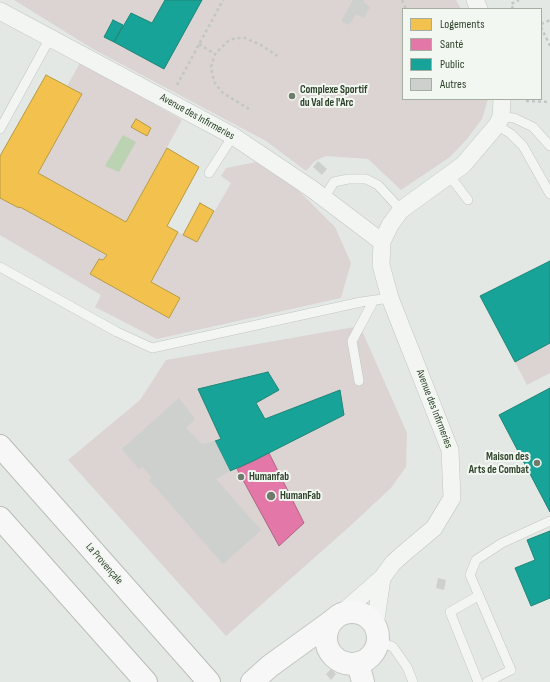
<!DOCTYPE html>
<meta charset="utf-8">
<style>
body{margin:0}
#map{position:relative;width:550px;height:682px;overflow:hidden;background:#e4e8e4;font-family:"Sofia Sans Condensed",sans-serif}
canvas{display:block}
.legend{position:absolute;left:402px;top:8px;width:140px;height:92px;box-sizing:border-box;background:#f3f7f2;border:1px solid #a4afa2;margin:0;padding:5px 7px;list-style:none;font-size:12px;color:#2e422a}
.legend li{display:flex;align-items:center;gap:8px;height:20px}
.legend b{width:20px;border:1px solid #a4afa2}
</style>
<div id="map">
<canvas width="550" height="682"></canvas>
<ul class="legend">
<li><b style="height:11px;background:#f2c14e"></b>Logements</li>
<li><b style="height:11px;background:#e377a8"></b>Santé</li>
<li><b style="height:11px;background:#17a398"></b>Public</li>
<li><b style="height:11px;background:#cdd0cc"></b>Autres</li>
</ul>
</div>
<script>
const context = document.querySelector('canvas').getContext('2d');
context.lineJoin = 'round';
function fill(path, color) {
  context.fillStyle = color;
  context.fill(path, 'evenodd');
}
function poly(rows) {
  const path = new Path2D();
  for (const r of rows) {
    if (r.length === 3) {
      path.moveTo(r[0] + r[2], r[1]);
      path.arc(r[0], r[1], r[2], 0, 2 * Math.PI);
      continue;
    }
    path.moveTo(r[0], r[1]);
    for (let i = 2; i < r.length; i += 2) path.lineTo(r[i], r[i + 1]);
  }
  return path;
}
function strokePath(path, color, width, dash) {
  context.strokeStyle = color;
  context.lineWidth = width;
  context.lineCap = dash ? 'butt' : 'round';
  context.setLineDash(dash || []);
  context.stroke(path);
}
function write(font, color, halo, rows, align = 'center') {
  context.font = font + ' "Sofia Sans Condensed",sans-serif';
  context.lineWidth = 4;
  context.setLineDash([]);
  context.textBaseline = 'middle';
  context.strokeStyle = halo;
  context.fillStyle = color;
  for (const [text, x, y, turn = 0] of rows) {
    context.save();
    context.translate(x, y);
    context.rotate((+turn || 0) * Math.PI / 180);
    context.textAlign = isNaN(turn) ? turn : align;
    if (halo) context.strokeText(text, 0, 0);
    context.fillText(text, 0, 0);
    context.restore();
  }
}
fill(poly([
 [14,0,456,0,461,9,403,9,403,99,488,99,482,119,467,139,450,157,401,190,368,159,326,156,315,161,306,171,266,141,93,49],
 [80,63,118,83,182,120,126,222,38,173,82,95,67,86],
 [256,162,295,187,335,227,351,263,341,298,157,339,95,307,101,295,0,235,0,198,19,208,20,207,107,255,103,260,99,259,90,274,169,318,180,298,151,282,178,232,197,242,231,183,221,176,226,168],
 [360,326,407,433,406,467,391,488,348,528,226,636,68,460,140,400,166,360],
 [550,343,550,373,527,385,515,362]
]), '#dbd4d2');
fill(poly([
 [123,135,136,142,119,172,105,166]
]), '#bbd2b3');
const homes = poly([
 [46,75,82,94,38,173,126,222,167,148,199,167,167,226,178,232,151,282,180,298,169,318,90,274,99,259,103,260,107,255,20,207,19,208,0,198,0,156,46,75],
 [136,119,151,128,147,136,131,127,136,119],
 [200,203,214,211,197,242,183,235,200,203]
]);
fill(homes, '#f2c14e');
strokePath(homes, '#b79b43', 1);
const health = poly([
 [269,453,304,523,279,546,237,469,269,453]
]);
fill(health, '#e377a8');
strokePath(health, '#ad6782', 1);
const public = poly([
 [165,0,202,0,164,69,114,42,131,13,152,23,165,0],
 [113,20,123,25,114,42,104,37,113,20],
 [550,261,550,343,515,362,480,296,550,261],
 [268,372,279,390,256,403,265,419,340,390,344,415,253,461,230,471,215,441,221,439,198,389,268,372],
 [550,388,550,512,499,415,550,388],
 [550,531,550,598,531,606,515,568,535,560,527,540,550,531]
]);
fill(public, '#17a398');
strokePath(public, '#1e8677', 1);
fill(poly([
 [353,0,364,0,363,2,370,7,364,18,356,14,349,25,341,21],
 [318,161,327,169,322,175,313,167],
 [179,398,195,419,186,428,202,444,215,441,230,471,216,479,261,530,223,564,149,480,152,478,143,467,139,469,122,449],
 [438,578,446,580,444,590,436,588],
 [331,669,336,674,331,680,326,674]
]), '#cdd0cc');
const service = poly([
 [501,117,514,118,533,127,550,146],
 [497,125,511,134,523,146,550,194],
 [0,129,50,38],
 [209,173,233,136],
 [449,175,468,200],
 [324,198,334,182,348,179,366,179,378,185,401,210],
 [0,267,117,332,152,348,361,302,390,298],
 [359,381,352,341,374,300],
 [378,641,393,647,407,667,413,682],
 [478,682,450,612,478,596],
 [487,682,511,670,470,575,476,560,502,543,550,521]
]);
const minor = poly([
 [475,0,479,9],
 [0,11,233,136,312,189,382,242],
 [342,613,382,578,393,563,403,554,434,528,452,498,450,450,390,298,381,265,382,242,390,225,401,210,463,165,497,125,501,117,502,99],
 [375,626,382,578]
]);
const secondary = poly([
 [352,638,26],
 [358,663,363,682],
 [252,682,270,666,332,621]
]);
const motorway = poly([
 [0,446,209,682],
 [0,518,146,682]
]);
strokePath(service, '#c2c6c2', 10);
strokePath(minor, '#c2c6c2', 18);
strokePath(secondary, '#c2c6c2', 24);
strokePath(motorway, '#b7bdb6', 24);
strokePath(poly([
 [402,0,406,9],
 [513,9,511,4,519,0],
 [541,24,550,20],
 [541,27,550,46],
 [199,44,215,54],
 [177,85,223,0],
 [526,101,550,102],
 [249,109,223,93,214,82,211,67,215,54,227,42,235,38,245,38,261,45,279,57]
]), '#c3c7c3', 2.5, [3, 3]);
strokePath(service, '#f3f5f3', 9);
strokePath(minor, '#f3f5f3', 17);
strokePath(secondary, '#f7f7f7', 22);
strokePath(motorway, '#f7f7f7', 22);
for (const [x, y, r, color] of [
 [292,96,4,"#6e7c6b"],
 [537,463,4,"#6e7c6b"],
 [241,477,4,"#6e7c6b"],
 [271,496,5,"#6e7c6b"]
]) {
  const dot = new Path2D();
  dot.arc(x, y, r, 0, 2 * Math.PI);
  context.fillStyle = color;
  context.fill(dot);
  strokePath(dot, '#f3f7f2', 1.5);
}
write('bold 11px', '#2e422a', '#f3f7f2', [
 ["Complexe Sportif",300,90],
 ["du Val de l'Arc",300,103],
 ["Maison des",529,457,"right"],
 ["Arts de Combat",529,470,"right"],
 ["Humanfab",249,477],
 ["HumanFab",280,496]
], 'left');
write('11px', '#2e422a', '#f3f7f2', [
 ["Avenue des Infirmeries",197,117,29],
 ["Avenue des Infirmeries",434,409,69],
 ["La Provençale",104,564,49]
]);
</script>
